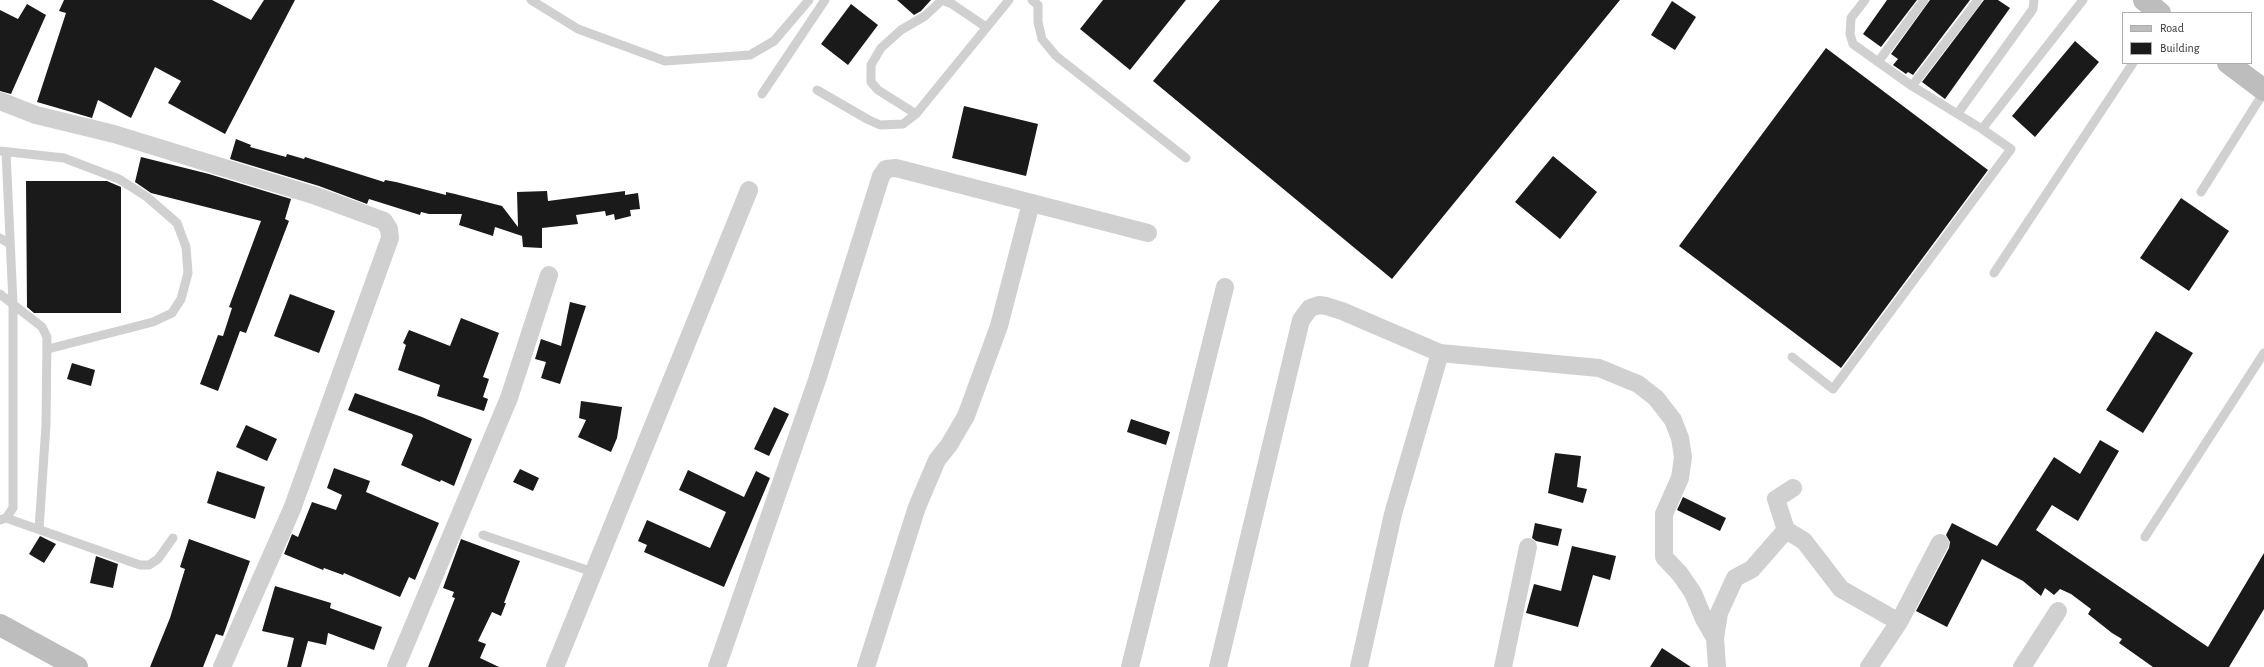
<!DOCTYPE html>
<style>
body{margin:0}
#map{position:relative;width:2264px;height:667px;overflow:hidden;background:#fff;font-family:"Alegreya Sans",sans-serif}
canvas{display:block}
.legend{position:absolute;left:2122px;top:12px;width:130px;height:52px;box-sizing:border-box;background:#fff;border:1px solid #adadad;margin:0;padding:5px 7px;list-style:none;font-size:12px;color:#333}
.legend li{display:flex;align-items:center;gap:8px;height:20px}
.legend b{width:20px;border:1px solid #adadad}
</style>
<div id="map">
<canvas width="2264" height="667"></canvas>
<ul class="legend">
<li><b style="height:5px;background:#bdbdbd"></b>Road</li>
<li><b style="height:11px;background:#1a1a1a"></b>Building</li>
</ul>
</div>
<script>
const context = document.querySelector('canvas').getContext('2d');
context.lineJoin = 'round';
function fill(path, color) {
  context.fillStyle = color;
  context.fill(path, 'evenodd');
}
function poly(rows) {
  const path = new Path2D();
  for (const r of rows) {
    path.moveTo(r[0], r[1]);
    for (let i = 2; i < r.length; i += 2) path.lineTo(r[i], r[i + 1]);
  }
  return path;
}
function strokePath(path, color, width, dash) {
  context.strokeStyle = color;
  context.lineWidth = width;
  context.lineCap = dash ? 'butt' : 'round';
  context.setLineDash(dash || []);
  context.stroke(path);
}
fill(poly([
 [64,0,212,0,251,20,264,0,295,0,225,134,168,103,181,81,155,67,131,118,98,100,92,118,37,102,66,13,59,11],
 [897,0,931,0,921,11,914,15],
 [1103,0,1186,0,1130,70,1080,29],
 [1220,0,1620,0,1392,279,1153,81],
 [1887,0,1917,0,1881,47,1863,34],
 [1930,0,1970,0,1913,75,1908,72,1906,74,1893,65,1898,59,1891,54],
 [1984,0,1998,0,2010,8,1945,99,1922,82],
 [1672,1,1696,17,1675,50,1651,35],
 [27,4,46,15,11,94,0,91,0,10,18,19],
 [851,4,878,25,848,65,821,44],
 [2075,41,2099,62,2035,137,2012,116],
 [1826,48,1988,170,1841,368,1679,246],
 [964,106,1038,124,1026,176,952,158],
 [236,139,251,145,250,147,286,157,287,154,304,159,305,157,384,182,385,180,396,182,446,195,446,192,455,194,502,206,518,227,517,192,547,191,548,201,625,191,625,195,638,193,640,209,630,210,631,216,615,220,614,214,606,216,605,211,576,215,578,224,542,228,542,248,523,247,522,236,495,227,493,236,459,225,462,214,429,214,421,212,420,215,369,199,367,204,319,186,230,159],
 [1553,156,1597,192,1560,239,1515,202],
 [141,157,209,174,291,199,285,219,289,221,246,333,240,331,218,391,200,384,218,335,223,336,232,308,229,307,261,221,151,193,135,182],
 [26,181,107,181,121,187,121,313,34,313,27,307],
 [2181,198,2229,231,2189,291,2140,258],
 [290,294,335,311,319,353,274,336],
 [570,302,586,306,560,384,541,378,546,362,535,359,541,339,561,346],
 [461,318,499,333,483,377,489,379,483,397,488,399,484,411,437,396,440,385,398,370,406,345,403,343,409,330,450,346],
 [2156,331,2193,353,2143,433,2106,410],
 [72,363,95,370,91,386,67,379],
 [355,393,422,417,472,439,454,486,441,480,440,482,401,465,413,436,412,434,348,410],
 [581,401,622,407,617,438,611,452,578,437,586,420,579,418],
 [774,407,789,414,769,456,754,449],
 [1131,419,1170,432,1166,445,1127,432],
 [246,425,277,439,267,461,236,447],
 [2100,440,2119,451,2078,521,2052,505,2036,530,2208,647,2264,553,2264,609,2229,667,2153,667,2119,643,2122,639,2112,633,2088,614,2091,609,2071,594,2060,589,2054,595,2045,588,2041,596,2023,581,1982,559,1947,627,1916,611,1949,548,1950,542,1946,535,1952,523,1997,546,2054,457,2080,474],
 [1555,453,1581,456,1577,487,1587,489,1583,503,1548,493],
 [334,468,370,481,366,492,439,523,415,580,409,577,400,597,344,573,343,575,324,568,323,570,284,554,292,534,298,537,312,502,336,510,342,495,327,488],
 [520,469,539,478,533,491,513,482],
 [688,470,744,497,756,471,770,478,724,587,644,552,647,545,638,541,647,520,710,548,726,512,679,490],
 [217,471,265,487,255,519,207,503],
 [1683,497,1726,518,1720,531,1677,510],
 [1535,523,1562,529,1558,546,1536,541,1532,538],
 [40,536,56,544,44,563,29,554],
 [189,539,250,561,223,636,216,634,203,667,150,667,170,618,185,569,180,567],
 [461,539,520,561,504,603,506,603,501,616,492,612,478,641,486,644,480,658,499,667,428,667,455,598,452,597,454,592,443,588],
 [1572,546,1616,556,1610,580,1593,575,1578,627,1526,613,1534,584,1561,591],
 [96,556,118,564,113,588,90,583],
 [275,586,331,603,330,608,382,627,374,650,328,633,326,645,308,641,301,667,287,667,294,638,262,631],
 [1662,648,1691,667,1650,667]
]), '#1a1a1a');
strokePath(poly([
 [531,0,578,29,665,61,750,55,774,41,809,0],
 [1032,0,1038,5,1038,22,1042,39,1056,56,1186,158],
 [1865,0,1851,18,1850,34,1853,44,1912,86,1982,129,2083,0],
 [1878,62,1924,0],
 [1912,86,1978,0],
 [817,90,867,119,880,125,903,124,916,114,1009,0],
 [762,94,825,0],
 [1958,113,2033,9,2034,0],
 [916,114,878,90,871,82,871,65,881,48,901,30,925,16,942,0,952,4,986,27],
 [0,151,64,158,119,179,147,197,177,223,186,247,188,273,181,299,172,313,153,322,48,349],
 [2201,192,2264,92],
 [0,238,10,244],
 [1994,273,2133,63],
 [0,294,42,327,47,337,46,425,39,529],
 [1792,357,1833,389,2011,149,1982,129],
 [6,518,140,565,149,565,158,559,173,538],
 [0,520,6,518,13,508,13,303,6,152],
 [483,535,593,572],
 [2145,537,2264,353]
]), '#d0d0d0', 9);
strokePath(poly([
 [0,101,36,115,114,134,316,196,384,221,389,229,390,238,292,509,222,667],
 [1793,488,1776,499,1786,530,1804,541,1841,589,1899,622],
 [396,667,509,398,549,275],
 [555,667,749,190],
 [717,667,817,380,881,176,886,169,896,168,1148,233],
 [866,667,917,507,937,460,949,445,966,416,999,326,1031,203],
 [1130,667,1225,287],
 [1218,667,1301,320,1310,308,1319,305,1326,306,1342,311,1440,353],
 [1359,667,1393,514,1440,353,1599,368,1638,384,1656,398,1673,420,1680,438,1683,457,1680,478,1664,514,1664,557,1680,574,1693,593,1704,619,1715,638],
 [1503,667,1528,547],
 [1717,667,1715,638,1719,613,1735,578,1752,569,1786,530],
 [1869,667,1899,622,1940,543],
 [2022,667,2058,611]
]), '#d0d0d0', 18);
strokePath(poly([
 [2144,0,2160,13],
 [2228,63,2264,90],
 [0,625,77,667]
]), '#bdbdbd', 22);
</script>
